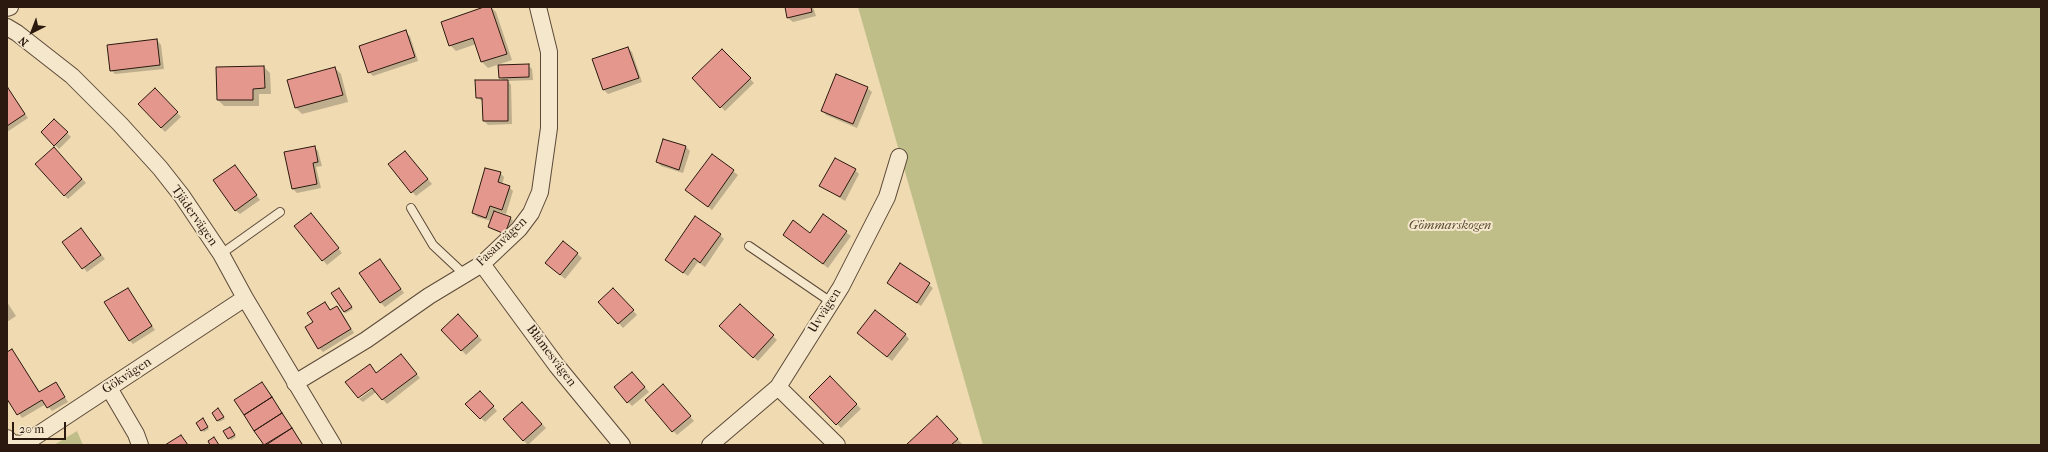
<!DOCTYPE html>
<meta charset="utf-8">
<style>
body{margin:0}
#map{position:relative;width:2048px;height:452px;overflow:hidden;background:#efdab1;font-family:"IM FELL French Canon",serif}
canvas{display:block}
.frame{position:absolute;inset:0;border:8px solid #2b190f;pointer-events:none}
.north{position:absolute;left:12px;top:12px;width:40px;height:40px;-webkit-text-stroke:3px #f5e7cc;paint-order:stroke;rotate:222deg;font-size:11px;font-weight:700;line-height:16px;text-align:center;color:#2b190f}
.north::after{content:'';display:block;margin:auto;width:14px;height:18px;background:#2b190f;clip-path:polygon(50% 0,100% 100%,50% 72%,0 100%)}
.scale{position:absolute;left:12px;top:422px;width:54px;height:18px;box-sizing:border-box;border:2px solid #2b190f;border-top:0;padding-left:5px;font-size:12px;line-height:14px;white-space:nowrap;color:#2b190f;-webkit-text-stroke:3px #f5e7cc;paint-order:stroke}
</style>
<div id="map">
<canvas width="2048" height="452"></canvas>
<div class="frame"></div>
<div class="north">N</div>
<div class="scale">20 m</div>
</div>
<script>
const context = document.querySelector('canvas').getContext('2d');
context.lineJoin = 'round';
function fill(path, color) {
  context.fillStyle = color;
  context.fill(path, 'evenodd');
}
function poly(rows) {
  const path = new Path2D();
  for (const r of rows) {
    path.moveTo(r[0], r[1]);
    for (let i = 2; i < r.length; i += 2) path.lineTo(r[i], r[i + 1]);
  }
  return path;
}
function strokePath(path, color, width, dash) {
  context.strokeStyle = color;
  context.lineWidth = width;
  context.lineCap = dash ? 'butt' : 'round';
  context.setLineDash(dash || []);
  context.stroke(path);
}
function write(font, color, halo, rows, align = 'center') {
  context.font = font + ' "IM FELL French Canon",serif';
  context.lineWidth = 4;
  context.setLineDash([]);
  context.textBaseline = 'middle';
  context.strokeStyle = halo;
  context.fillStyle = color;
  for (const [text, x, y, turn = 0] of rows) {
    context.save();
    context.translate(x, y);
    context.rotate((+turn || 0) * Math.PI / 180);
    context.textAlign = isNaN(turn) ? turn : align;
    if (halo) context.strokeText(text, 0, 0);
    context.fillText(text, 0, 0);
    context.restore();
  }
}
fill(poly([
 [858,7,2041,7,2041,445,983,445],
 [77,431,83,445,54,445]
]), '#bfbe88');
fill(poly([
 [488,7,491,7,496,12,512,60,488,68,482,62,476,44,456,51,450,45],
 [786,7,813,7,816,16,793,22,788,18],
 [405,32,410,36,418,61,373,76,369,72],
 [157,40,161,45,164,69,115,74,111,70],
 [628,48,632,52,642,82,608,94,604,90,593,59],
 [722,51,754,83,725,111,694,78],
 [528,65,532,69,533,80,508,81,511,85,512,124,488,125,484,121,483,102,477,97,504,81,500,77],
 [264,67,270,73,271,94,259,94,259,106,224,106,218,100],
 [335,68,341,74,348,102,302,114,296,108],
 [867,88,872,92,857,128,826,115,822,110],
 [155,89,181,117,165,132,139,104],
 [7,90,12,94,28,118,7,132],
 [54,120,71,137,59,149,42,132],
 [664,140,686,147,690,151,683,173,661,166,657,162],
 [314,147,318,151,322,166,316,167,321,188,297,193,293,189],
 [58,152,86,183,68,199,64,195],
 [405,152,432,184,416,196,390,165],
 [712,155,738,175,712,210,687,190],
 [235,166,260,200,240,214,235,210],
 [855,170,859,174,845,201,821,186],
 [500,173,504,177,502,185,509,187,513,191,506,214,496,211,496,212,513,220,507,235,491,229,489,227,491,221,477,217,473,213],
 [824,216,851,236,828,268,784,235,810,234],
 [315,219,342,253,327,265,323,260],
 [81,229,105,259,87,272,63,242],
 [720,235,724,239,705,267,698,262,688,276,670,264],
 [564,242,582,258,565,279,551,267],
 [380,260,404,293,385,307,380,302],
 [900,265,933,288,921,306,891,284],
 [128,289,155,330,133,344,129,340],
 [341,291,353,309,346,313,344,312],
 [617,293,637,315,623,328,599,302],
 [7,302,16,316,7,322],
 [325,303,331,310,337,307,341,311,354,333,323,352,319,348,315,322],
 [740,305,777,340,758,361,724,330],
 [458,316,482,340,466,355,443,330],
 [858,333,905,334,909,339,892,361],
 [12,350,40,392,56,383,68,402,52,411,46,404,22,418,7,397,7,353],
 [405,359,420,378,387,404,376,392,363,402,359,399,377,386,369,365,377,374],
 [636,377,649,392,632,406,628,402],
 [830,377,861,409,841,428,810,397],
 [262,383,266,387,303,445,265,445,236,400],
 [667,389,694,421,677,435,646,400],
 [484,396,497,411,485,422,467,404],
 [522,403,546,428,528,445,504,420],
 [220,412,225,419,219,422,218,420],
 [204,422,209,429,204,432,202,430],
 [943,424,963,445,908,445],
 [231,430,236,437,231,440,225,431]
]), '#0003');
const building = poly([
 [484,7,491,7,507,54,481,62,473,38,449,46,441,22,484,7],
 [785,7,811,7,812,12,787,18,785,7],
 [406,30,415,57,368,73,359,46,406,30],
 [157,39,160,65,110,71,107,45,157,39],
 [628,47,639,78,603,90,592,59,628,47],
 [722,49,751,78,720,108,692,78,722,49],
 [529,64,529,77,499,78,498,65,529,64],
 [264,66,265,88,253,89,253,100,217,100,216,67,264,66],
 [335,67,343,95,295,108,287,80,335,67],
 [836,74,868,87,853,124,821,111,836,74],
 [475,80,508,80,508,121,483,121,482,98,476,98,475,80],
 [8,88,25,114,7,126,7,89,8,88],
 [155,88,178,112,161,128,138,104,155,88],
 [54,119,68,132,54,146,41,132,54,119],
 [663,139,686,146,679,170,656,162,663,139],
 [315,146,318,162,313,163,317,184,292,189,284,152,315,146],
 [54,147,82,179,64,196,35,164,54,147],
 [405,151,428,179,411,193,388,164,405,151],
 [712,154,734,170,708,207,685,190,712,154],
 [835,158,856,169,840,197,819,186,835,158],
 [235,165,257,195,235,211,213,180,235,165],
 [485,168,501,172,498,182,510,186,502,210,490,206,486,218,472,213,485,168],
 [494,211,511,217,505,234,488,227,494,211],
 [311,213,339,248,322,261,294,226,311,213],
 [823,214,847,231,823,264,783,235,793,220,810,233,823,214],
 [695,216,721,234,700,263,694,258,683,273,665,260,695,216],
 [81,228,101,255,82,269,62,242,81,228],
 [563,241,578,253,560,275,545,263,563,241],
 [380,259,401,289,380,303,359,273,380,259],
 [900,263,930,283,917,303,887,283,900,263],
 [128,288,152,326,129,341,104,302,128,288],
 [339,288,352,307,344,312,331,293,339,288],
 [613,288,634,310,618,324,598,302,613,288],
 [325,302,330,310,337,306,351,329,318,349,305,327,313,322,307,313,325,302],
 [740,304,774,335,753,358,719,326,740,304],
 [875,310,906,334,887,357,857,333,875,310],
 [458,314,478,336,461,351,441,330,458,314],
 [12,349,39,392,56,382,65,397,47,408,42,400,17,415,7,399,7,352,12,349],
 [401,354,417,374,382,400,372,388,358,398,345,382,370,364,376,373,401,354],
 [632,372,645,387,627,403,614,387,632,372],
 [830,376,857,404,836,425,809,397,830,376],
 [262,382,272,397,244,415,234,400,262,382],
 [663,384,691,416,672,432,645,400,663,384],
 [480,391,494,406,480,419,465,404,480,391],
 [272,397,282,413,254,431,244,415,272,397],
 [522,402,542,424,523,441,503,419,522,402],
 [218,408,224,417,217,421,212,413,218,408],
 [282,413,292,428,264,445,254,431,282,413],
 [937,416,958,439,951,445,906,445,937,416],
 [203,418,208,427,201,431,196,423,203,418],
 [230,427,235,435,228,439,223,431,230,427],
 [292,428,302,444,300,445,266,445,292,428],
 [181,435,188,445,165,445,181,435],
 [214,437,219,445,210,445,208,441,214,437]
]);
fill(building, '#e4988d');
strokePath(building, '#2b190f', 1);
const lane = poly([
 [411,208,433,245,465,275],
 [749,246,831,302],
 [221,254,280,212]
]);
const street = poly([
 [7,8,10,7],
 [7,27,17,33,72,76,120,124,160,168,182,196,221,254,245,298,333,445],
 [482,264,557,366,622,445],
 [295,383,366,340,429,296,482,264,519,229,531,213,540,192,549,128,549,52,538,7],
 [778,387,837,445],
 [109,388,136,434,140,445],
 [7,438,12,443,22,444,33,438,245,298],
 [710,445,778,387,841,287,887,197,899,157]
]);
strokePath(lane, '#5c4938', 10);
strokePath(street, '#5c4938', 18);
strokePath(lane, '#f5e7cc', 8);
strokePath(street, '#f5e7cc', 16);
write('13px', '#2b190f', '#f5e7cc', [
 ["Tjädervägen",194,216,55],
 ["Fasanvägen",502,242,-44],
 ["Uvvägen",825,311,-58],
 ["Blåmesvägen",551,356,53],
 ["Gökvägen",127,376,-33]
]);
write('italic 13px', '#574b33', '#f5e7cc', [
 ["Gömmarskogen",1450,226]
]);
</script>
